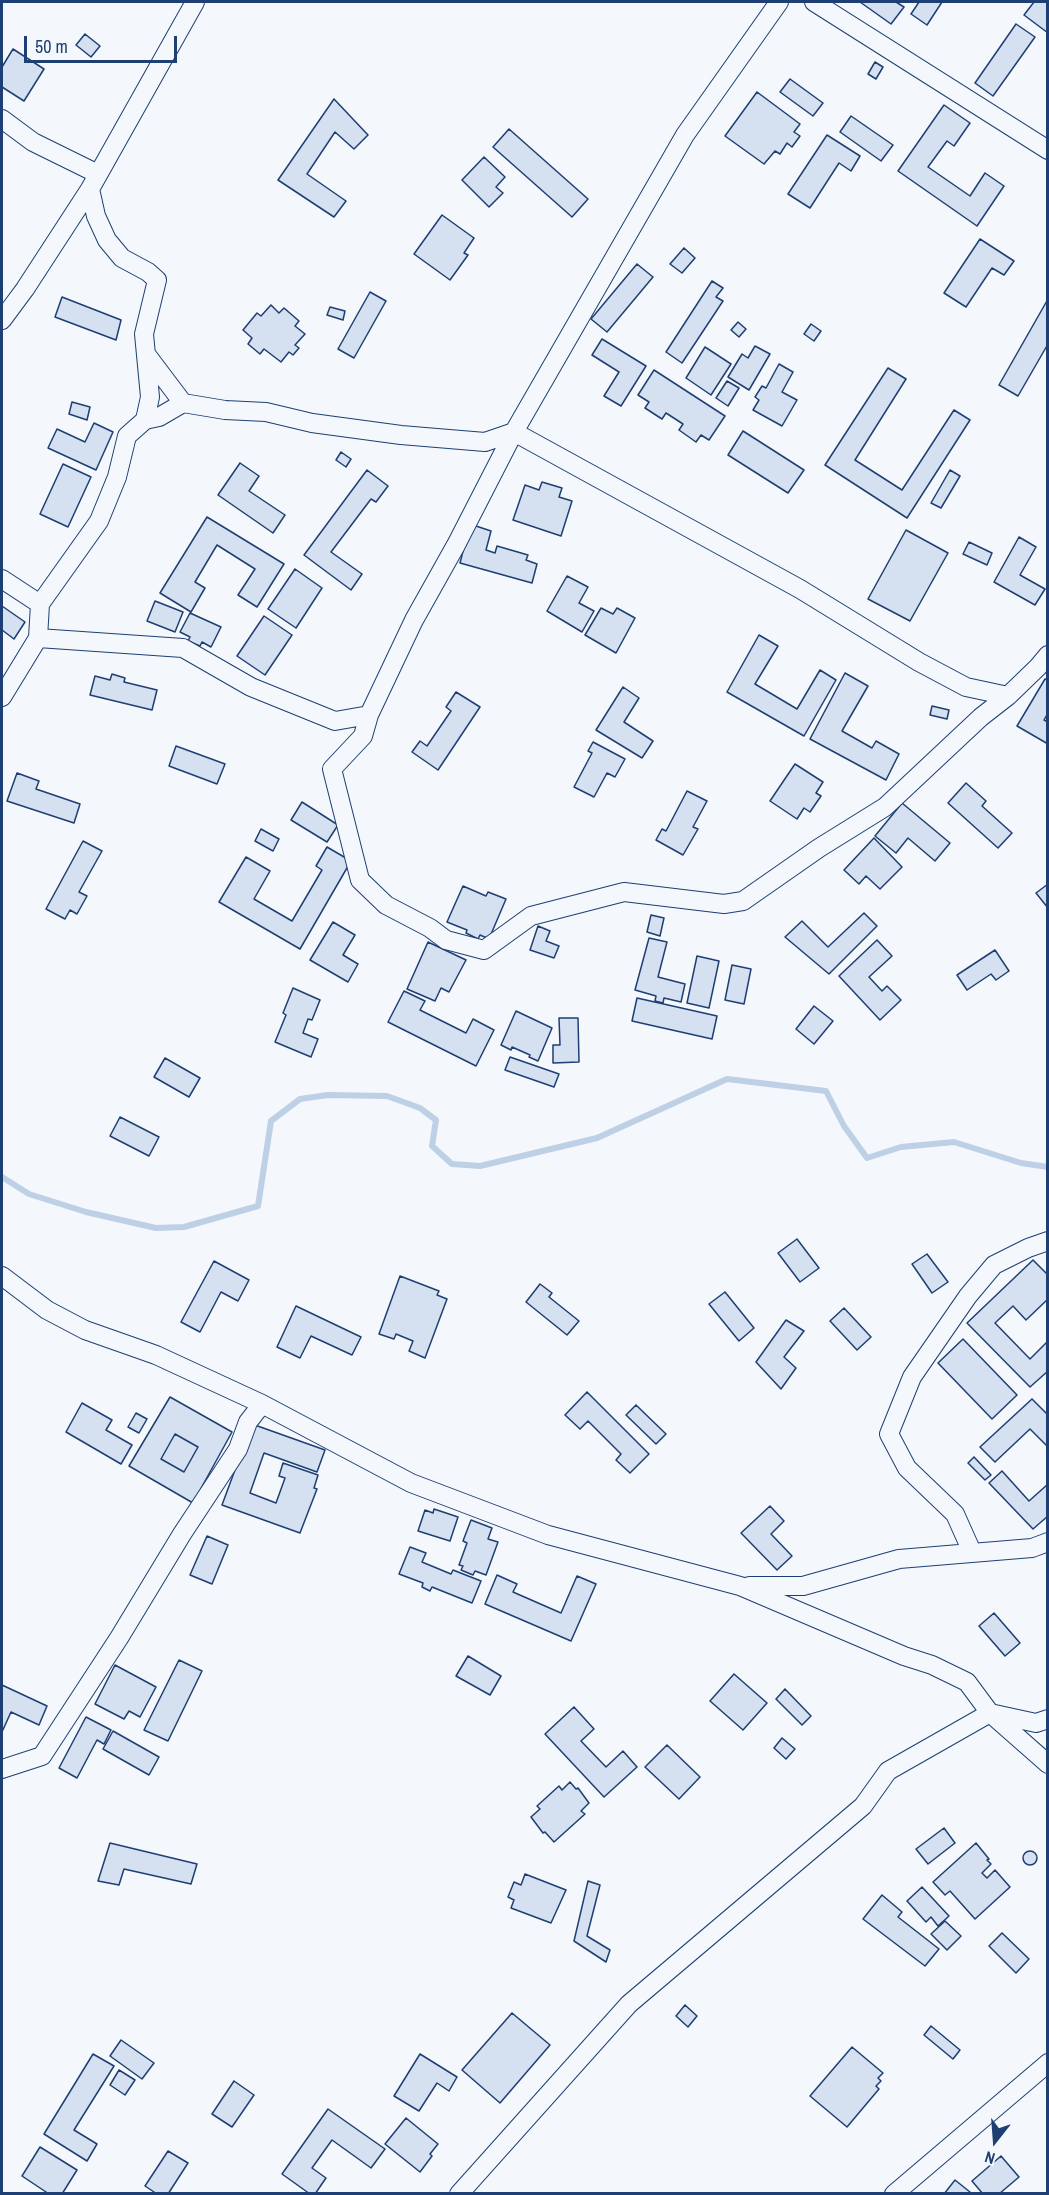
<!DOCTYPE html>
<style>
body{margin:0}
#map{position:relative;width:1049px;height:2195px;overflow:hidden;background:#f4f7fb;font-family:"Archivo Narrow",sans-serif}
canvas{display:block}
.frame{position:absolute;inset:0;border:3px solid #1d3f73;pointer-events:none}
.north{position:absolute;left:965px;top:2111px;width:60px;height:60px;-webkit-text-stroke:4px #f4f7fb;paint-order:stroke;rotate:197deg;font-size:16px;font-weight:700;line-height:24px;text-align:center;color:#1d3f73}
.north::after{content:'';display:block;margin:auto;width:21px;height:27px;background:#1d3f73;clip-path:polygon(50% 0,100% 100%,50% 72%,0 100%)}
.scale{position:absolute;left:24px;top:36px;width:153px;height:27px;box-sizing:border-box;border:3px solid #1d3f73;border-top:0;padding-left:8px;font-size:18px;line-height:21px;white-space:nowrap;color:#1d3f73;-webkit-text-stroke:4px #f4f7fb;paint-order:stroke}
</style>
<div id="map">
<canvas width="1049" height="2195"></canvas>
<div class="frame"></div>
<div class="north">N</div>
<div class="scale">50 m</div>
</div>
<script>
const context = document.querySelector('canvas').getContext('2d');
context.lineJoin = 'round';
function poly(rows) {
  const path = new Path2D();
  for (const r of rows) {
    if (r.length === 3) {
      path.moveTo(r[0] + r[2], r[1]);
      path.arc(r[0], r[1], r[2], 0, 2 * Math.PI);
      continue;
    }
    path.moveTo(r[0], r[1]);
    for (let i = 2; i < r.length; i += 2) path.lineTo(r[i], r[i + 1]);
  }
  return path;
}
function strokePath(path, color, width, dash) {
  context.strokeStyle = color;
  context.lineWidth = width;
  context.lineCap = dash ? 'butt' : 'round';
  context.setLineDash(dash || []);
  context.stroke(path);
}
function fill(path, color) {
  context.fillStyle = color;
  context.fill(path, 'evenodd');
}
strokePath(poly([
 [2,1177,29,1194,86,1212,156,1228,184,1227,258,1206,271,1121,300,1099,328,1095,387,1096,420,1108,436,1120,432,1146,452,1164,480,1166,597,1138,727,1079,826,1091,844,1126,867,1158,901,1147,954,1142,1021,1163,1048,1167]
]), '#bed0e5', 6);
const building = poly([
 [860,2,896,2,904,7,891,24,860,2],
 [919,2,942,2,927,25,911,14,919,2],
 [1034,2,1048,2,1048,33,1024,15,1034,2],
 [1016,24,1035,37,993,96,975,83,1016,24],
 [85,34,100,46,91,57,76,45,85,34],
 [13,49,44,69,24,101,2,87,2,67,13,49],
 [875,62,883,67,876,79,868,74,875,62],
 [790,79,823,103,813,116,780,92,790,79],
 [757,92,800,124,794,132,800,136,792,147,787,143,780,154,775,151,764,164,725,136,757,92],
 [334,99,368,135,354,149,335,132,307,174,346,201,334,217,278,180,334,99],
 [944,105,970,123,954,146,947,141,928,167,970,196,985,173,1004,186,977,226,898,171,944,105],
 [851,116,893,145,881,161,840,132,851,116],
 [509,129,588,199,572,217,493,147,509,129],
 [827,135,860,156,851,171,839,163,810,208,788,194,827,135],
 [484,157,505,177,496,187,503,193,489,207,462,180,484,157],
 [442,215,474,238,464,253,468,255,450,280,414,254,442,215],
 [980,239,1014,261,1004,275,992,268,966,307,944,293,980,239],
 [684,248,695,258,682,273,670,264,684,248],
 [637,264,653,277,607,332,591,319,637,264],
 [712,281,723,288,716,297,723,301,682,363,666,352,712,281],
 [370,292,386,301,354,358,338,349,370,292],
 [62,297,121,320,116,340,55,317,62,297],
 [1048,299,1048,344,1018,396,999,385,1048,299],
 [271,305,279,313,284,308,299,321,295,326,305,334,295,345,299,348,293,355,289,352,281,362,264,349,260,354,248,344,252,338,243,330,257,313,261,316,271,305],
 [330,307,345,311,343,320,327,315,330,307],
 [738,322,746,329,739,337,731,330,738,322],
 [811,324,821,331,814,341,804,334,811,324],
 [602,339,646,366,621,406,604,396,619,372,592,355,602,339],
 [755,346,770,354,749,390,728,377,742,354,748,358,755,346],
 [705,347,731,364,711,395,686,378,705,347],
 [779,364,793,372,782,392,797,400,782,426,753,410,759,400,755,397,762,386,766,388,779,364],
 [888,368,906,379,855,460,902,490,954,410,970,420,907,518,825,465,888,368],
 [654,370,725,416,709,440,701,435,696,442,679,430,683,424,666,413,662,419,645,408,649,402,638,395,654,370],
 [727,381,739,388,728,406,716,398,727,381],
 [72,402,90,407,87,420,69,414,72,402],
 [94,423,113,432,96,470,48,448,57,429,85,442,94,423],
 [743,431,804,470,788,493,728,455,743,431],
 [341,452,351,459,346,467,336,460,341,452],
 [240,463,259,476,249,491,285,515,273,533,218,495,240,463],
 [63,464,91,477,68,527,40,514,63,464],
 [367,470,388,486,376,502,371,499,331,552,362,574,351,590,304,555,367,470],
 [950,470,960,476,941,508,931,503,950,470],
 [542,482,562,488,559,497,572,501,561,536,513,520,525,485,539,490,542,482],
 [207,517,284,564,257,607,238,595,255,569,217,545,195,582,205,588,191,612,160,593,207,517],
 [470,524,491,531,486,550,495,553,497,546,528,555,526,560,537,564,532,583,460,563,470,524],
 [906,530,948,553,910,621,868,599,906,530],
 [1019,537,1036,547,1020,575,1045,589,1035,605,994,582,1019,537],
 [969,542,992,553,987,565,963,554,969,542],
 [295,569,322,588,296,628,268,609,295,569],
 [567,576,588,587,579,603,594,611,582,632,547,611,567,576],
 [155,601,183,612,175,632,147,621,155,601],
 [2,606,25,622,14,639,2,630,2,606],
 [601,608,613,614,617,608,635,618,616,653,585,635,601,608],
 [190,613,221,627,211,647,202,642,200,646,188,641,190,637,180,632,190,613],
 [264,616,292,635,265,675,237,656,264,616],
 [759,635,778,646,755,684,797,709,820,670,836,680,804,736,727,692,759,635],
 [845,673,868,686,842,731,872,748,876,741,899,754,886,780,810,739,845,673],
 [112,674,125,678,124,682,157,690,152,710,90,695,95,676,110,680,112,674],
 [1045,679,1048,680,1048,713,1044,720,1048,722,1048,744,1017,726,1045,679],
 [623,687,639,698,624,722,653,741,642,758,596,730,623,687],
 [456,692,480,707,438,770,412,752,420,741,427,746,451,711,446,707,456,692],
 [932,706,949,710,947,719,930,715,932,706],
 [593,742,625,759,615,777,607,773,594,797,574,787,592,753,588,751,593,742],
 [176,746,225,764,217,784,169,766,176,746],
 [795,764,823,782,816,793,821,796,810,812,804,808,797,819,770,801,795,764],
 [17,773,39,781,36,789,80,804,74,823,7,801,17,773],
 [966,783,986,801,982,806,1012,833,998,848,948,803,966,783],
 [687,791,707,801,693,827,698,829,683,855,656,840,662,829,666,831,687,791],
 [302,802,338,825,327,842,291,820,302,802],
 [902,803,950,843,935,861,908,838,896,853,875,836,902,803],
 [261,829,279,839,273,851,255,841,261,829],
 [874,838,902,867,880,889,866,876,859,884,844,870,874,838],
 [83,841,102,851,79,892,87,896,77,914,70,910,65,919,46,909,83,841],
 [327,847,351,861,300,949,219,902,246,857,270,871,254,899,292,921,322,870,316,866,327,847],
 [1048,884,1048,908,1036,893,1048,884],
 [463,886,486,896,488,892,506,899,489,939,480,935,478,939,466,933,467,930,447,922,463,886],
 [864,913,877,926,829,974,785,937,802,921,828,947,864,913],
 [651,915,664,918,660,936,647,932,651,915],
 [333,922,355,935,343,955,358,964,348,982,310,960,333,922],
 [538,926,550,931,546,941,559,946,554,958,530,950,538,926],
 [649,938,667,942,658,977,685,984,681,1002,664,998,663,1003,655,1001,656,996,635,990,649,938],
 [877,940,892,956,869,977,882,991,887,986,901,1000,880,1020,839,976,877,940],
 [428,942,466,960,449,992,441,988,435,1001,407,989,428,942],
 [995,950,1009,971,996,980,991,974,967,990,957,975,995,950],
 [697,956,719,961,709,1008,687,1003,697,956],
 [732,965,751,969,744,1004,725,1000,732,965],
 [293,988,320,1000,312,1020,308,1019,303,1033,318,1039,311,1057,275,1042,286,1015,283,1013,293,988],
 [404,991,425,1001,420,1010,466,1033,473,1019,494,1030,476,1066,388,1022,404,991],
 [637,998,717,1016,712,1039,632,1021,637,998],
 [814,1006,833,1021,814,1044,796,1029,814,1006],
 [516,1011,552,1028,538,1061,529,1057,530,1055,512,1047,511,1050,501,1045,516,1011],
 [559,1018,578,1018,579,1062,553,1063,553,1045,560,1045,559,1018],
 [510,1057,559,1074,554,1087,505,1070,510,1057],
 [165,1058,200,1078,189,1097,154,1077,165,1058],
 [120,1117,159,1137,149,1156,110,1136,120,1117],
 [797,1239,819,1268,800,1282,778,1253,797,1239],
 [927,1254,948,1282,932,1293,912,1264,927,1254],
 [1033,1260,1048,1275,1048,1299,1026,1320,1013,1306,995,1323,1030,1359,1048,1341,1048,1371,1030,1387,967,1323,1033,1260],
 [214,1261,249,1280,238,1301,221,1292,200,1332,181,1322,214,1261],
 [400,1276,439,1291,437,1295,447,1299,425,1358,409,1351,413,1341,396,1334,394,1339,379,1334,400,1276],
 [540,1284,552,1293,549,1297,579,1321,567,1335,526,1302,540,1284],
 [725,1292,754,1328,739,1341,709,1304,725,1292],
 [296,1306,361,1337,352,1355,311,1336,300,1358,277,1347,296,1306],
 [844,1308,871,1337,857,1350,830,1321,844,1308],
 [786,1320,804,1331,784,1357,796,1368,781,1389,756,1362,786,1320],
 [963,1339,1017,1395,992,1419,938,1363,963,1339],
 [587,1392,649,1454,630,1473,616,1460,621,1454,588,1421,580,1429,565,1415,587,1392],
 [170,1397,232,1432,193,1503,129,1466,170,1397],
 [175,1434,198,1447,184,1472,161,1459,175,1434],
 [1032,1399,1048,1415,1048,1447,1030,1429,995,1462,980,1447,1032,1399],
 [82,1403,112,1420,106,1430,132,1445,121,1464,66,1432,82,1403],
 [636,1405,666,1434,656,1444,626,1415,636,1405],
 [136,1413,147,1419,139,1433,128,1427,136,1413],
 [252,1424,325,1450,317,1472,264,1453,250,1493,276,1503,285,1478,279,1476,283,1463,318,1475,314,1488,317,1489,300,1533,222,1505,252,1424],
 [175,1434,198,1447,184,1472,161,1459,175,1434],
 [974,1457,991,1475,985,1480,968,1463,974,1457],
 [1002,1471,1029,1501,1048,1484,1048,1516,1033,1529,989,1483,1002,1471],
 [770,1506,784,1521,771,1534,792,1556,777,1570,741,1533,770,1506],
 [434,1509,458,1517,450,1541,418,1531,425,1510,433,1513,434,1509],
 [471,1520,492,1528,488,1539,498,1542,486,1575,475,1571,473,1575,461,1570,463,1566,459,1565,467,1543,463,1541,471,1520],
 [207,1536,228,1545,212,1584,190,1575,207,1536],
 [410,1547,426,1553,422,1562,451,1574,453,1570,481,1581,472,1603,432,1587,430,1591,422,1587,423,1583,399,1574,410,1547],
 [497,1575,517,1584,513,1592,561,1613,577,1576,596,1584,571,1641,485,1604,497,1575],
 [994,1613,1020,1643,1005,1656,979,1626,994,1613],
 [468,1656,501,1676,490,1695,456,1676,468,1656],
 [179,1660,202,1671,168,1741,144,1730,179,1660],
 [115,1665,156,1687,140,1717,129,1711,124,1719,95,1704,115,1665],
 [734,1674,767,1703,743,1730,710,1701,734,1674],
 [2,1685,47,1706,39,1725,11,1712,2,1732,2,1685],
 [785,1689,811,1716,802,1725,776,1699,785,1689],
 [574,1707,594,1729,581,1741,606,1767,623,1751,637,1767,604,1797,545,1734,574,1707],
 [86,1717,111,1730,104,1744,97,1740,77,1778,59,1768,86,1717],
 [113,1731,159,1757,149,1775,103,1749,113,1731],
 [782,1738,795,1749,786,1759,774,1748,782,1738],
 [667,1745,700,1777,679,1799,645,1767,667,1745],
 [570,1782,576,1789,578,1788,589,1803,581,1811,585,1814,554,1842,545,1832,543,1833,531,1817,540,1809,537,1806,559,1786,562,1790,570,1782],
 [944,1828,955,1843,928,1864,916,1849,944,1828],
 [110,1843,197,1864,191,1884,124,1869,119,1885,98,1881,110,1843],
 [976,1843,989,1859,987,1860,991,1864,982,1873,987,1878,995,1870,1010,1887,975,1919,950,1891,945,1895,933,1882,976,1843],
 [1030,1858,7],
 [525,1874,566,1890,551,1923,511,1908,514,1900,508,1897,514,1882,521,1885,525,1874],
 [588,1881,600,1885,587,1936,610,1950,606,1962,574,1941,588,1881],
 [922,1887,949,1916,938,1926,931,1917,926,1922,907,1901,922,1887],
 [882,1895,902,1912,898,1917,939,1949,925,1966,863,1919,882,1895],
 [945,1921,961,1936,947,1950,931,1934,945,1921],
 [1002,1933,1029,1959,1016,1973,989,1946,1002,1933],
 [685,2005,697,2016,688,2027,676,2016,685,2005],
 [512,2013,550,2045,500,2103,462,2070,512,2013],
 [931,2026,960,2050,953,2059,924,2035,931,2026],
 [121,2040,154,2063,142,2079,110,2056,121,2040],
 [852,2047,883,2073,878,2078,881,2081,876,2086,879,2089,847,2127,810,2096,852,2047],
 [93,2054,114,2066,74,2130,97,2144,87,2161,44,2134,93,2054],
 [420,2054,457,2077,449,2091,437,2083,419,2111,394,2096,420,2054],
 [119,2070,135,2080,125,2095,110,2085,119,2070],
 [234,2081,254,2095,232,2127,212,2114,234,2081],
 [328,2109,385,2149,371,2168,332,2140,312,2168,326,2178,315,2194,310,2194,282,2174,328,2109],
 [406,2118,438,2144,430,2154,432,2156,420,2172,385,2144,406,2118],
 [40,2147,77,2170,62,2194,49,2194,22,2176,40,2147],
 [168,2151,188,2163,168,2194,157,2194,145,2186,168,2151],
 [1001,2156,1019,2177,999,2194,983,2194,972,2181,1001,2156],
 [955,2180,970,2192,968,2194,944,2194,955,2180]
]);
fill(building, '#d5e0f0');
strokePath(building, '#1d3f73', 1.5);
const minor = poly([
 [779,2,685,135,514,432,456,545,414,620,369,715,363,736,332,769,360,880,386,905,430,928,446,940,484,950,531,916,624,892,724,904,743,901,819,848,885,807,981,717,1008,696],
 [814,2,1048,150],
 [2,119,33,142,98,174],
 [2,320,25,289,90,189,195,2],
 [146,354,183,403],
 [145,420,159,417,183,403,225,410,266,412,312,423,401,435,485,442,514,432,800,589,919,662,966,687,1008,696,1038,667,1048,655],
 [2,579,40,604],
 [38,638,183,648,251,687,335,721,369,715],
 [2,697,38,638,40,604,99,521,117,477,127,436,145,420,150,397,144,334,157,280,148,272,122,258,107,240,96,216,90,189],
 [2,1276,47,1310,85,1330,156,1355,262,1404,411,1483,548,1535,740,1586,904,1656,932,1665,967,1682,990,1713,1048,1764],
 [972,1552,955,1514,907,1468,889,1434,912,1377,968,1296,994,1265,1028,1248,1048,1241],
 [749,1586,803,1586,899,1559,1032,1548,1048,1542],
 [2,1769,42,1756,119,1638,182,1534,238,1449,248,1422,262,1404],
 [459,2194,629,2004,863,1806,888,1771,990,1713,1036,1723,1048,1719],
 [894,2194,1048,2063]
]);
strokePath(minor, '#1d3f73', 20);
strokePath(minor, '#f4f7fb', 18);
</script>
